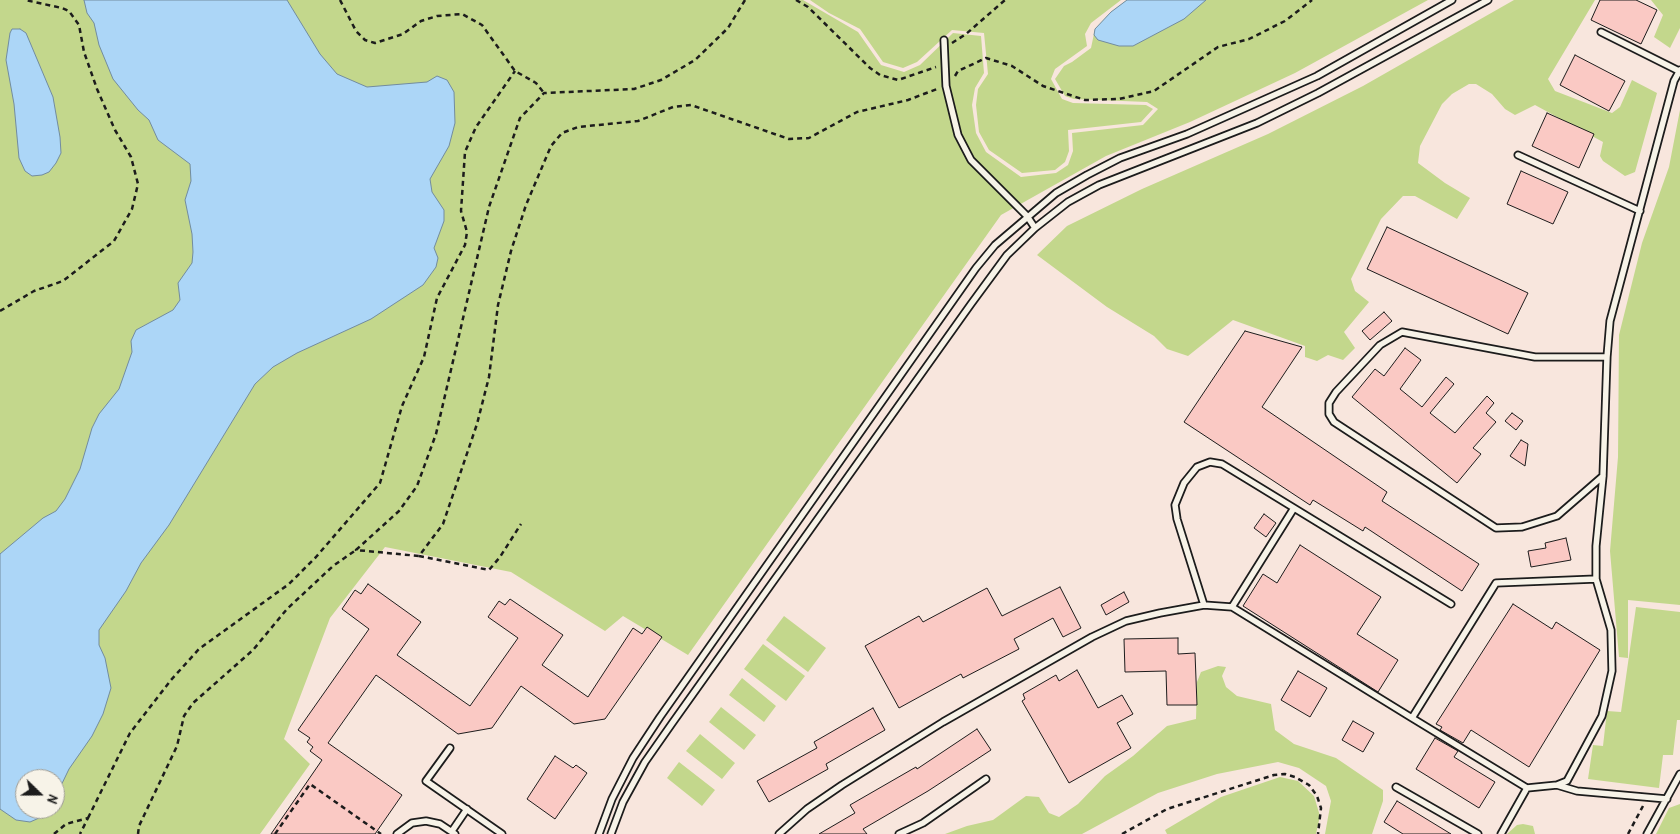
<!DOCTYPE html>
<style>
body{margin:0}
#map{position:relative;width:1680px;height:834px;overflow:hidden;background:#f8e6dd;font-family:"Patrick Hand",sans-serif}
canvas{display:block}
.north{position:absolute;left:15px;top:769px;width:50px;height:50px;box-sizing:border-box;background:#f7f3e8;border:1px solid #9f9d96;border-radius:50%;rotate:112deg;font-size:14px;font-weight:700;line-height:20px;text-align:center;color:#1c1c1c}
.north::after{content:'';display:block;margin:auto;width:18px;height:22px;background:#1c1c1c;clip-path:polygon(50% 0,100% 100%,50% 72%,0 100%)}
</style>
<div id="map">
<canvas width="1680" height="834"></canvas>
<div class="north">N</div>
</div>
<script>
const context = document.querySelector('canvas').getContext('2d');
context.lineJoin = 'round';
function fill(path, color) {
  context.fillStyle = color;
  context.fill(path, 'evenodd');
}
function poly(rows) {
  const path = new Path2D();
  for (const r of rows) {
    path.moveTo(r[0], r[1]);
    for (let i = 2; i < r.length; i += 2) path.lineTo(r[i], r[i + 1]);
  }
  return path;
}
function strokePath(path, color, width, dash) {
  context.strokeStyle = color;
  context.lineWidth = width;
  context.lineCap = dash ? 'butt' : 'round';
  context.setLineDash(dash || []);
  context.stroke(path);
}
fill(poly([
 [0,0,803,0,858,32,881,65,904,72,920,65,953,33,981,36,984,73,975,88,972,105,976,133,986,152,1021,177,1056,173,1068,165,1073,151,1072,133,1143,125,1158,109,1147,102,1074,99,1065,96,1055,79,1064,66,1072,62,1091,48,1095,29,1111,12,1127,0,1428,0,1295,73,1190,122,1106,156,1001,215,688,655,623,616,605,631,511,572,385,547,330,618,284,739,310,764,260,834,0,834],
 [25,779,55,779,55,809,25,809],
 [810,0,1121,0,1091,23,1085,34,1087,46,1055,69,1051,79,1062,99,1073,103,1146,105,1153,109,1141,122,1068,130,1069,151,1065,162,1055,170,1022,173,989,150,979,132,976,105,978,89,988,74,984,33,952,30,917,62,903,68,883,62,860,29,829,13],
 [1514,0,1595,0,1548,79,1555,91,1612,113,1620,107,1632,80,1657,93,1635,172,1625,176,1603,161,1600,156,1603,142,1535,105,1515,115,1505,109,1492,94,1476,84,1469,84,1452,94,1442,104,1420,146,1418,163,1445,183,1470,198,1457,219,1415,196,1403,196,1381,219,1351,279,1355,291,1369,302,1344,332,1355,348,1343,360,1328,355,1317,361,1305,357,1305,346,1233,320,1188,356,1167,349,1154,336,1107,307,1037,255,1067,226,1142,189,1268,134,1363,86],
 [1651,0,1680,0,1680,28,1670,48,1654,37,1663,15],
 [1680,110,1680,605,1628,600,1628,658,1619,657,1610,551,1618,457,1619,335,1642,243,1669,167],
 [1636,607,1680,612,1680,720,1677,720,1673,755,1663,755,1659,788,1588,779,1593,745,1603,746,1607,711,1621,712],
 [784,616,826,648,808,672,766,640],
 [763,644,805,676,786,701,744,669],
 [1218,666,1226,667,1222,676,1226,687,1237,696,1271,704,1275,730,1294,744,1336,758,1383,790,1383,801,1372,834,1325,834,1331,801,1326,786,1299,768,1278,762,1217,774,1158,793,1082,834,945,834,967,826,993,820,1026,796,1039,797,1049,813,1059,817,1078,804,1105,776,1133,756,1167,726,1196,719,1197,682,1201,672],
 [742,678,776,706,764,722,729,695],
 [721,707,756,735,744,750,709,722],
 [700,734,735,763,722,779,686,751],
 [679,762,715,790,702,806,667,778],
 [1280,777,1298,781,1314,796,1320,816,1316,834,1167,834,1165,830,1221,797],
 [1680,804,1680,834,1656,834,1669,808],
 [1523,824,1533,826,1535,834,1507,834,1517,825]
]), '#c3d78c');
const water = poly([
 [84,0,287,0,320,54,337,74,367,87,427,82,437,76,447,80,454,92,455,123,449,146,430,179,432,192,444,210,444,221,434,248,438,258,436,267,423,285,371,319,297,353,273,367,255,384,169,525,141,563,126,591,99,630,99,645,105,658,111,688,103,714,92,736,69,769,55,798,55,779,25,779,25,809,49,809,46,815,30,822,16,820,0,809,0,554,43,518,56,511,65,499,80,469,92,428,99,414,119,389,132,352,131,341,136,330,173,310,180,300,178,283,192,263,193,252,192,234,185,200,191,181,190,164,158,140,149,120,138,110,113,79,99,45,94,23,87,13,84,0],
 [1127,0,1206,0,1184,19,1133,46,1119,46,1098,40,1094,35,1095,29,1111,12,1127,0],
 [20,29,26,33,53,97,60,137,61,153,56,163,49,172,42,175,32,176,25,171,19,158,14,104,6,60,10,33,12,29,20,29]
]);
fill(water, '#acd6f7');
strokePath(water, '#728c9f', 1);
const building = poly([
 [1600,0,1636,0,1657,10,1641,44,1591,20,1600,0],
 [1575,55,1625,81,1609,111,1560,85,1575,55],
 [1547,113,1594,134,1579,168,1532,146,1547,113],
 [1521,171,1568,192,1553,224,1507,204,1521,171],
 [1387,227,1528,293,1508,334,1367,269,1387,227],
 [1384,312,1392,321,1370,340,1362,331,1384,312],
 [1245,331,1302,347,1262,407,1387,492,1382,501,1479,564,1462,591,1365,527,1363,531,1313,500,1310,505,1184,422,1245,331],
 [1405,348,1421,360,1400,389,1422,407,1446,377,1454,384,1430,413,1455,433,1487,396,1494,403,1486,413,1496,422,1473,448,1481,454,1457,483,1352,397,1375,369,1384,376,1405,348],
 [1512,413,1523,421,1516,430,1505,421,1512,413],
 [1521,440,1528,444,1525,466,1510,456,1521,440],
 [1264,514,1276,523,1266,537,1254,528,1264,514],
 [1566,538,1571,560,1531,567,1528,551,1546,548,1545,543,1566,538],
 [1300,545,1381,597,1357,634,1398,660,1378,692,1243,606,1263,574,1277,583,1300,545],
 [368,584,421,622,397,655,470,706,518,638,488,617,499,601,505,605,510,599,563,635,542,665,588,697,633,628,642,634,647,627,662,637,605,719,574,724,521,686,492,728,458,734,376,675,328,743,402,795,375,834,271,834,322,760,310,751,313,747,307,742,310,738,298,730,369,629,342,609,355,590,361,594,368,584],
 [1060,587,1081,628,1063,637,1053,618,1014,639,1019,649,963,678,961,674,899,708,865,646,919,616,923,622,987,588,1002,616,1060,587],
 [1124,592,1129,602,1106,615,1101,605,1124,592],
 [1513,604,1552,629,1556,622,1600,650,1529,767,1471,730,1463,743,1440,730,1442,727,1436,724,1513,604],
 [1178,638,1178,654,1195,653,1197,705,1167,705,1166,671,1125,672,1124,639,1178,638],
 [1077,670,1098,708,1122,695,1133,714,1117,723,1131,748,1069,783,1022,701,1025,699,1023,694,1056,675,1059,681,1077,670],
 [1298,671,1327,688,1310,717,1281,700,1298,671],
 [873,708,885,730,826,764,828,769,769,802,757,781,817,748,814,742,873,708],
 [1353,721,1374,733,1363,752,1342,740,1353,721],
 [977,729,991,750,928,791,863,829,867,834,819,834,855,813,850,805,916,767,917,769,977,729],
 [1435,738,1458,751,1454,757,1495,782,1479,808,1416,769,1435,738],
 [555,756,573,768,576,765,587,773,555,819,527,799,555,756],
 [1397,801,1451,834,1403,834,1384,822,1397,801]
]);
fill(building, '#fac9c4');
strokePath(building, '#1c1c1c', 1);
const lane = poly([
 [1601,32,1679,71],
 [944,40,946,86,958,135,971,160,1027,216,1035,228],
 [1518,155,1640,211],
 [1603,476,1557,516,1522,527,1496,528,1334,422,1329,414,1329,403,1336,392,1380,345,1402,332,1535,357,1607,357],
 [1596,579,1496,583,1412,718,1527,788,1557,785,1577,791,1667,799],
 [1204,605,1177,519,1175,505,1184,483,1197,467,1210,462,1222,464,1451,604],
 [1232,607,1294,508],
 [450,748,426,781,502,834],
 [1557,785,1567,781,1602,716,1612,671,1611,630,1596,579,1596,546,1603,476,1607,357,1610,321,1674,81,1680,70],
 [1396,787,1478,834],
 [452,831,467,809],
 [397,834,412,823,426,821,440,824,455,834],
 [599,834,612,799,633,758,660,717,976,268,995,245,1056,193,1087,175,1120,158,1187,134,1317,76,1452,0],
 [611,834,623,802,645,762,673,722,971,304,1007,255,1035,228,1068,202,1099,185,1257,123,1318,93,1488,0],
 [779,834,807,809,842,785,943,722,1092,637,1126,621,1160,613,1204,605,1232,607,1412,718],
 [899,834,923,823,986,779],
 [1501,834,1527,788],
 [1647,834,1680,774]
]);
strokePath(lane, '#1c1c1c', 9);
strokePath(poly([
 [340,0,356,31,365,40,375,43,403,34,421,21,437,16,462,14,482,25,515,71,536,83,544,93],
 [745,0,728,28,695,60,661,80,634,89,544,93,520,118,489,207,436,434,417,486,399,511,356,550,419,556,443,524,477,424,489,377,498,305,511,251,526,205,551,146,562,133,578,127,638,121,673,107,691,105,789,139,809,138,857,112,908,100,937,89],
 [796,0,808,7,870,68,880,75,898,80,936,67],
 [952,43,966,34,1005,0],
 [955,76,958,71,986,58,1012,66,1043,86,1085,100,1119,99,1154,91,1218,47,1249,39,1285,21,1312,0],
 [0,311,34,291,63,281,114,241,132,209,138,184,131,157,115,130,97,89,84,52,79,25,69,11,62,8,25,0],
 [419,556,489,570,500,557,521,524],
 [88,818,130,733,171,680,199,649,289,584,316,557,380,483,402,406,424,357,437,298,465,245,467,232,461,211,465,152,476,127,515,71],
 [54,834,66,824,88,818,80,834],
 [138,834,139,826,177,746,184,716,193,703,253,650,287,609,333,566,356,550],
 [275,834,310,784,381,834],
 [1122,834,1167,809,1274,775,1285,774,1295,777,1309,785,1317,796,1321,808,1318,834],
 [1628,834,1643,806]
]), '#1c1c1c', 2.5, [5, 4]);
strokePath(lane, '#f7f3e8', 5.5);
</script>
